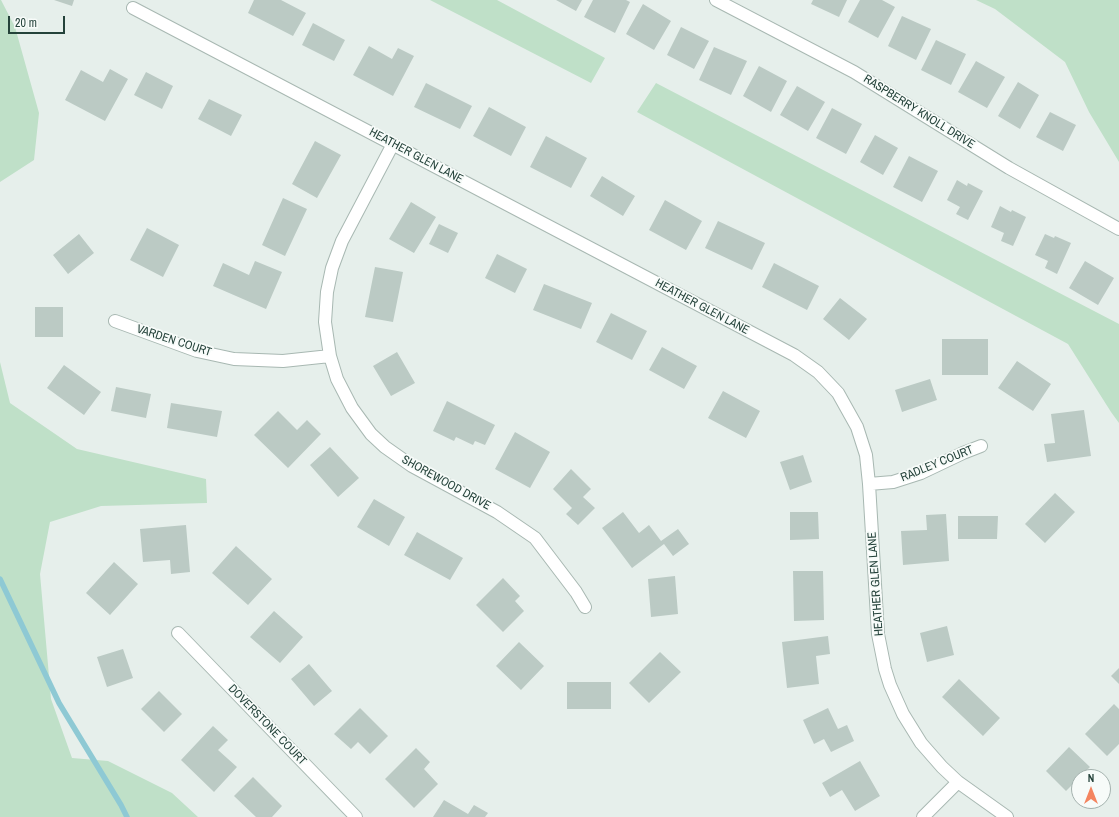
<!DOCTYPE html>
<style>
body{margin:0}
#map{position:relative;width:1119px;height:817px;overflow:hidden;background:#e6efeb;font-family:"Archivo Narrow",sans-serif}
canvas{display:block}
.north{position:absolute;left:1071px;top:769px;width:40px;height:40px;box-sizing:border-box;background:#f7fbf9;border:1px solid #a3b1ad;border-radius:50%;rotate:0deg;font-size:11px;font-weight:700;line-height:16px;text-align:center;color:#24423a}
.north::after{content:'';display:block;margin:auto;width:14px;height:18px;background:#f4845f;clip-path:polygon(50% 0,100% 100%,50% 72%,0 100%)}
.scale{position:absolute;left:8px;top:16px;width:57px;height:18px;box-sizing:border-box;border:2px solid #24423a;border-top:0;padding-left:5px;font-size:12px;line-height:14px;white-space:nowrap;color:#24423a;-webkit-text-stroke:3px #f7fbf9;paint-order:stroke}
</style>
<div id="map">
<canvas width="1119" height="817"></canvas>
<div class="north">N</div>
<div class="scale">20 m</div>
</div>
<script>
const context = document.querySelector('canvas').getContext('2d');
context.lineJoin = 'round';
function fill(path, color) {
  context.fillStyle = color;
  context.fill(path, 'evenodd');
}
function poly(rows) {
  const path = new Path2D();
  for (const r of rows) {
    path.moveTo(r[0], r[1]);
    for (let i = 2; i < r.length; i += 2) path.lineTo(r[i], r[i + 1]);
  }
  return path;
}
function strokePath(path, color, width, dash) {
  context.strokeStyle = color;
  context.lineWidth = width;
  context.lineCap = dash ? 'butt' : 'round';
  context.setLineDash(dash || []);
  context.stroke(path);
}
function write(font, color, halo, rows, align = 'center') {
  context.font = font + ' "Archivo Narrow",sans-serif';
  context.lineWidth = 3.5;
  context.setLineDash([]);
  context.textBaseline = 'middle';
  context.strokeStyle = halo;
  context.fillStyle = color;
  for (const [text, x, y, turn = 0] of rows) {
    context.save();
    context.translate(x, y);
    context.rotate((+turn || 0) * Math.PI / 180);
    context.textAlign = isNaN(turn) ? turn : align;
    if (halo) context.strokeText(text, 0, 0);
    context.fillText(text, 0, 0);
    context.restore();
  }
}
fill(poly([
 [0,0,1,0,15,27,39,113,34,160,0,182],
 [430,0,497,0,605,58,591,83],
 [976,0,1119,0,1119,162,1089,112,1065,62,995,9],
 [656,83,1119,324,1119,423,1111,412,1068,344,637,112],
 [0,362,10,403,77,449,206,479,207,503,101,506,50,522,40,574,51,699,72,758,108,761,172,793,198,817,0,817]
]), '#bfe0c8');
strokePath(poly([
 [0,579,59,703,121,805,127,817]
]), '#8ec9d4', 5.5);
fill(poly([
 [54,0,74,0,72,6],
 [254,0,281,0,306,13,293,36,248,13],
 [556,0,582,0,576,11],
 [593,0,626,0,630,2,615,33,584,17],
 [813,0,847,0,839,17,811,4],
 [860,0,882,0,895,7,878,38,848,22],
 [643,4,671,21,654,50,626,34],
 [902,16,931,29,916,60,888,46],
 [313,23,345,40,334,61,302,45],
 [681,27,709,41,694,69,667,55],
 [936,40,966,54,951,85,921,70],
 [369,46,392,59,398,48,414,56,393,96,353,75],
 [714,47,747,61,731,95,699,80],
 [976,61,1005,77,987,108,958,92],
 [759,66,787,81,771,112,743,96],
 [110,69,128,79,105,121,65,100,81,70,103,82],
 [146,72,173,86,162,109,134,95],
 [1018,82,1039,95,1020,129,998,116],
 [426,83,472,106,460,129,414,107],
 [797,86,825,102,808,131,780,115],
 [209,99,242,115,231,136,198,119],
 [489,107,526,127,511,156,473,136],
 [832,108,862,124,846,154,816,138],
 [1050,112,1076,125,1063,151,1036,137],
 [875,135,898,148,883,175,860,162],
 [546,136,587,158,571,188,530,167],
 [315,141,341,155,317,198,292,184],
 [909,156,938,171,922,202,893,187],
 [602,176,635,196,623,216,590,196],
 [957,180,967,186,968,183,983,191,968,220,956,214,960,207,947,200],
 [283,198,307,209,285,256,262,245],
 [665,200,702,221,686,250,649,230],
 [411,202,436,217,414,253,389,239],
 [1000,206,1011,212,1012,210,1026,217,1013,246,1001,241,1004,233,991,227],
 [718,221,765,243,752,270,705,248],
 [439,224,458,233,448,253,429,244],
 [147,228,179,245,163,277,130,260],
 [79,234,94,253,68,274,53,255],
 [1045,234,1054,238,1055,236,1071,243,1057,274,1045,268,1048,261,1035,255],
 [497,254,527,269,515,293,485,278],
 [255,261,282,272,266,309,213,286,223,263,249,275],
 [1085,261,1114,278,1098,305,1069,288],
 [774,263,819,286,807,310,762,287],
 [375,267,403,272,393,322,365,317],
 [544,284,592,303,581,329,533,310],
 [840,298,867,319,849,340,823,319],
 [35,307,63,307,63,337,35,337],
 [611,313,647,331,632,360,596,342],
 [942,339,988,339,988,375,942,375],
 [662,347,697,366,684,389,649,370],
 [397,352,415,383,391,396,373,366],
 [1017,361,1051,384,1033,411,998,388],
 [64,365,101,392,84,415,47,388],
 [930,379,937,400,902,412,895,390],
 [116,387,151,394,146,418,111,411],
 [723,391,760,411,746,438,708,418],
 [447,401,495,425,485,445,475,441,473,445,456,437,454,441,433,431],
 [171,403,222,411,217,437,167,428],
 [1084,410,1091,456,1047,462,1044,444,1055,443,1051,414],
 [278,411,297,430,307,420,321,434,288,468,254,435],
 [515,432,550,452,530,488,495,469],
 [330,447,359,478,338,497,310,465],
 [803,455,812,482,790,490,780,462],
 [571,469,591,489,583,497,595,508,578,525,566,514,572,508,553,489],
 [1055,493,1075,512,1045,543,1025,524],
 [374,499,405,517,389,546,357,527],
 [623,512,639,533,649,525,661,541,678,529,689,544,673,556,664,544,632,568,602,528],
 [790,512,818,512,819,539,790,540],
 [946,514,949,561,903,565,901,531,927,530,926,515],
 [958,516,998,516,997,539,958,539],
 [186,525,190,572,171,574,170,560,143,562,140,529],
 [417,532,463,558,450,580,404,555],
 [236,546,272,579,248,605,212,573],
 [114,562,138,584,110,615,86,593],
 [793,571,823,571,824,620,794,621],
 [675,576,678,614,651,617,648,579],
 [503,578,520,596,515,601,524,611,503,632,476,605],
 [274,611,303,637,280,663,250,637],
 [947,626,954,655,927,662,920,633],
 [828,636,830,654,816,656,819,684,787,688,782,642],
 [519,642,544,666,521,690,496,666],
 [123,649,133,678,107,687,97,657],
 [660,652,681,672,649,703,629,683],
 [309,664,332,691,314,706,291,679],
 [1119,668,1119,684,1111,676],
 [959,679,1000,718,983,736,942,697],
 [567,682,611,682,611,709,567,709],
 [159,691,182,714,164,732,141,709],
 [1114,704,1119,709,1119,744,1107,756,1085,734],
 [360,708,388,736,370,754,358,742,351,749,334,734],
 [828,708,838,729,847,725,854,741,831,752,824,739,814,744,803,720],
 [213,726,228,740,218,750,237,767,214,792,181,760],
 [1069,747,1090,767,1066,791,1046,771],
 [416,748,430,762,424,769,438,784,414,808,385,779],
 [860,761,880,796,855,811,842,790,830,797,822,783],
 [253,777,282,806,272,817,256,817,234,796],
 [444,800,468,814,474,805,488,813,485,817,433,817]
]), '#bbcac4');
const minor = poly([
 [716,0,854,72,1009,168,1119,229],
 [133,8,794,355,818,372,838,393,857,427,866,455,869,484,878,634,885,669,890,685,903,714,921,743,942,767,958,782,1007,817],
 [393,144,342,241,332,268,327,292,325,322,330,356,337,379,352,408,371,434,385,447,412,466,497,512,535,538,576,592,585,607],
 [115,321,197,351,234,359,283,361,330,356],
 [869,484,893,482,921,473,963,453,981,446],
 [178,633,356,817],
 [923,817,958,782]
]);
strokePath(minor, '#a8b8b2', 14);
strokePath(minor, '#fff', 12);
write('12px', '#24423a', '#f7fbf9', [
 ["RASPBERRY KNOLL DRIVE",919,112,32],
 ["HEATHER GLEN LANE",416,156,28],
 ["HEATHER GLEN LANE",702,307,28],
 ["VARDEN COURT",174,341,18],
 ["RADLEY COURT",937,464,-22],
 ["SHOREWOOD DRIVE",446,483,29],
 ["HEATHER GLEN LANE",876,584,-94],
 ["DOVERSTONE COURT",267,725,46]
]);
</script>
